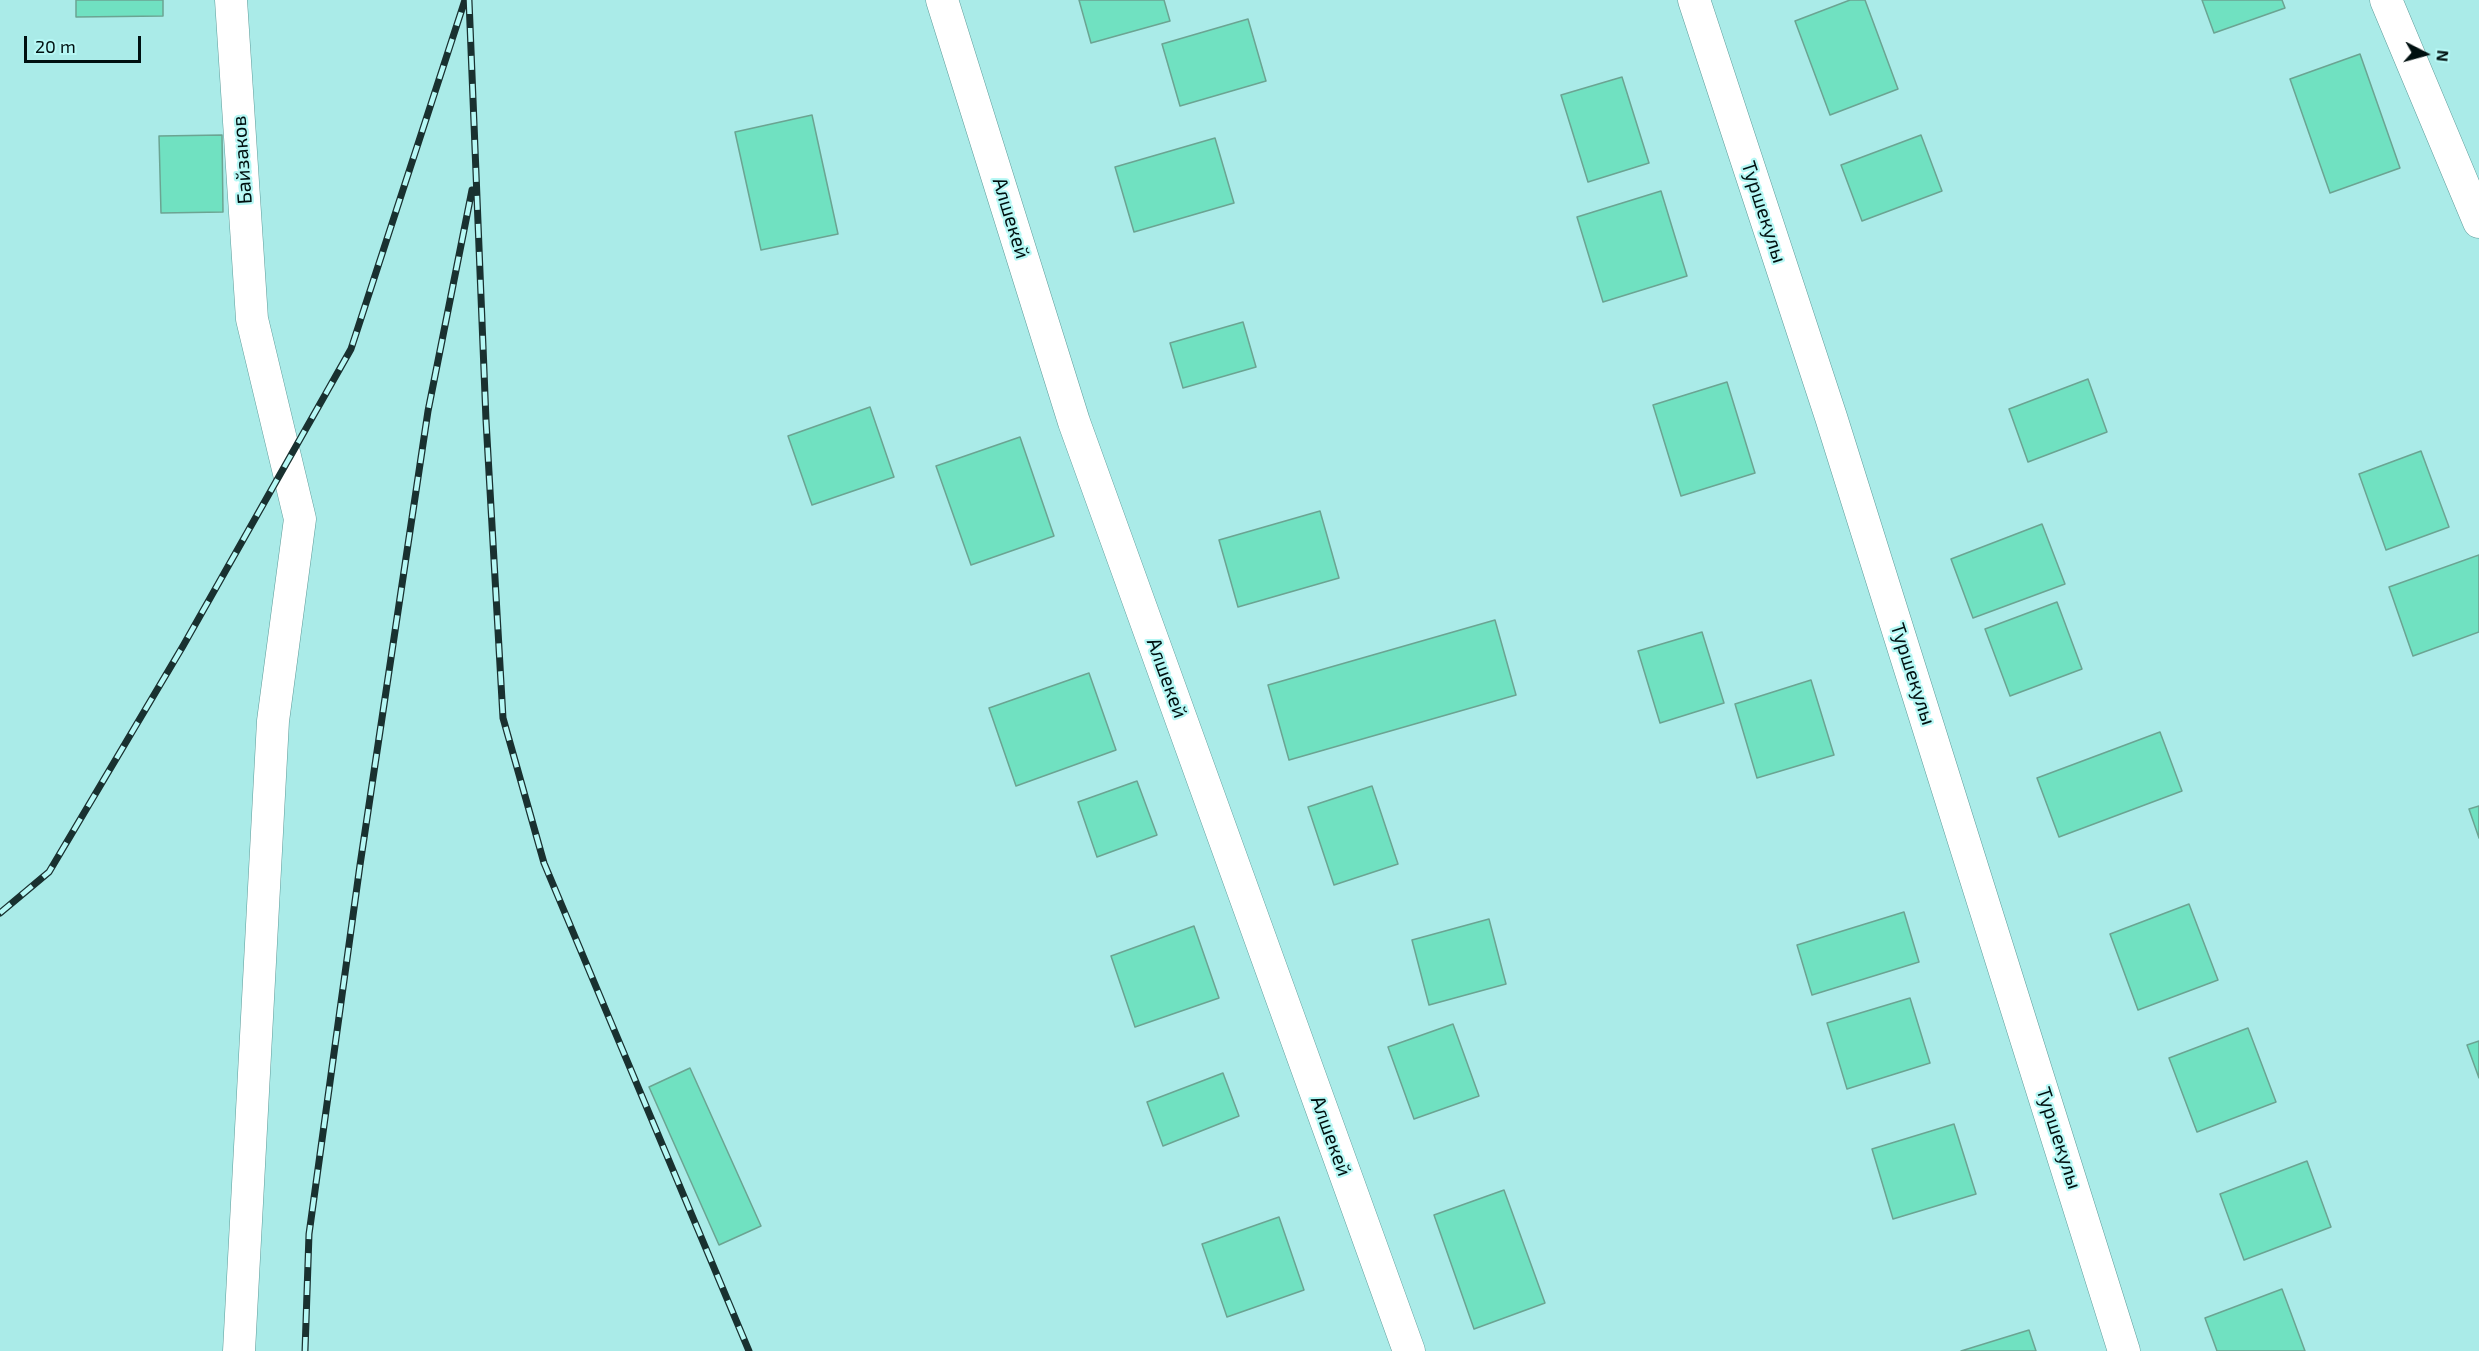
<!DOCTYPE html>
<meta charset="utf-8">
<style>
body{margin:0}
#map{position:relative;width:2479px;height:1351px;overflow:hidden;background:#aaebe8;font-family:"Exo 2",sans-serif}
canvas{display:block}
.north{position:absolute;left:2395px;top:24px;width:60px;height:60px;-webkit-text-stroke:4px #b7f8f5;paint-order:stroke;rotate:96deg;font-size:16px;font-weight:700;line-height:24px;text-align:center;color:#001010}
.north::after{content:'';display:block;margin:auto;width:21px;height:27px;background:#001010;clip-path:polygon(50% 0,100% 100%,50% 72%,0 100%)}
.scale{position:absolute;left:24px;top:36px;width:117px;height:27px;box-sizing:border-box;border:3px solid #001010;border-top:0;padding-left:8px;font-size:18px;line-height:21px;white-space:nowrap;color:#001010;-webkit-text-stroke:4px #b7f8f5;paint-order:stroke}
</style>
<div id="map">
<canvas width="2479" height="1351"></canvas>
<div class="north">N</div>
<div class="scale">20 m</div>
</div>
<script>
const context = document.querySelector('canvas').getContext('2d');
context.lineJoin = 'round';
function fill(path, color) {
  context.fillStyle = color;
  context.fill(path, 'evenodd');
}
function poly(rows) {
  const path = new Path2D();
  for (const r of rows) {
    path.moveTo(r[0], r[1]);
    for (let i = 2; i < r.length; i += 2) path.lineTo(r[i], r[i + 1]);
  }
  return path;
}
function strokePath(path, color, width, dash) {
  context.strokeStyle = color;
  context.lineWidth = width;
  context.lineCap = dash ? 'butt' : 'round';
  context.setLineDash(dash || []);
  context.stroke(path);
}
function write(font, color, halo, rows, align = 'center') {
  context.font = font + ' "Exo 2",sans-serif';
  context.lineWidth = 4.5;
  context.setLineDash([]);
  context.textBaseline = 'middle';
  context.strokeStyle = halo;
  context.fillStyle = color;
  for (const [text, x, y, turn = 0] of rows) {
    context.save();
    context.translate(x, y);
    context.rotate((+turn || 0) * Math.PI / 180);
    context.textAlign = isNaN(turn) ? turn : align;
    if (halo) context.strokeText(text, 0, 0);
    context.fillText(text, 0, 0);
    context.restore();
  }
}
const building = poly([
 [76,0,163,0,163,16,76,17,76,0],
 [1079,0,1164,0,1170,21,1091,43,1079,0],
 [1850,0,1865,0,1898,89,1830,115,1795,21,1850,0],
 [2202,0,2282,0,2285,8,2214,33,2202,0],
 [1248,19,1266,81,1180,106,1162,44,1248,19],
 [2360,54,2400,168,2330,193,2290,79,2360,54],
 [1622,77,1649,163,1588,182,1561,95,1622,77],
 [812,115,838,234,761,250,735,132,812,115],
 [222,135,223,212,161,213,159,136,222,135],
 [1921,135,1942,191,1862,221,1841,165,1921,135],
 [1215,138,1234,203,1134,232,1115,167,1215,138],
 [1661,191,1687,276,1603,302,1577,217,1661,191],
 [1243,322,1256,367,1183,388,1170,343,1243,322],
 [2088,379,2107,432,2028,462,2009,409,2088,379],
 [1727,382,1755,473,1681,496,1653,405,1727,382],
 [870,407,894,477,812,505,788,436,870,407],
 [1020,437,1054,536,971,565,936,466,1020,437],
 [2421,451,2449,527,2386,550,2359,474,2421,451],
 [1320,511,1339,578,1238,607,1219,540,1320,511],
 [2042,524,2065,584,1973,618,1951,559,2042,524],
 [2479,555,2479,632,2413,656,2389,587,2479,555],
 [2057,602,2082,669,2010,696,1985,629,2057,602],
 [1495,620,1516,695,1289,760,1268,685,1495,620],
 [1702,632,1724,703,1660,723,1638,651,1702,632],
 [1089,673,1116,750,1016,786,989,708,1089,673],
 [1811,680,1834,755,1757,778,1735,704,1811,680],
 [2160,732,2182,791,2059,837,2037,778,2160,732],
 [1137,781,1157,835,1097,857,1078,802,1137,781],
 [1372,786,1398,864,1334,885,1308,807,1372,786],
 [2479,806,2479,838,2469,809,2479,806],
 [2189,904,2218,980,2138,1010,2110,934,2189,904],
 [1904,912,1919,962,1812,995,1797,945,1904,912],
 [1489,919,1506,984,1429,1005,1412,940,1489,919],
 [1194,926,1219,998,1135,1027,1111,956,1194,926],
 [1910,998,1930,1063,1847,1089,1827,1023,1910,998],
 [1453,1024,1479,1096,1414,1119,1388,1047,1453,1024],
 [2248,1028,2276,1102,2197,1132,2169,1058,2248,1028],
 [2479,1041,2479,1078,2467,1045,2479,1041],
 [690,1068,761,1226,719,1245,649,1087,690,1068],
 [1223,1073,1239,1116,1163,1146,1147,1102,1223,1073],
 [1954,1124,1976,1194,1893,1219,1872,1149,1954,1124],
 [2307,1161,2331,1227,2244,1260,2220,1194,2307,1161],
 [1504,1190,1545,1303,1474,1329,1434,1215,1504,1190],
 [1279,1217,1304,1290,1227,1317,1202,1244,1279,1217],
 [2282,1289,2305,1351,2217,1351,2205,1318,2282,1289],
 [2029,1330,2036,1351,1961,1351,2029,1330]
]);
fill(building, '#70e1c1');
strokePath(building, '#6ba492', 1.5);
const minor = poly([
 [231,0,252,319,300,519,273,721,239,1351],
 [942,0,1074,422,1409,1351],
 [1694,0,1831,417,2124,1351],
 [2386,0,2479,222]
]);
strokePath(minor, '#5e9c9a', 33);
strokePath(minor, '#fff', 32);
const rail = poly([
 [469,0,486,420,503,718,544,863,749,1351],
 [0,913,49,872,183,646,351,349,465,0],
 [305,1351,309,1234,360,865,428,411,472,190]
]);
strokePath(rail, '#193130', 7);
strokePath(rail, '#b7f8f5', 4.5, [14]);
write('20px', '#001010', '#b7f8f5', [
 ["Байзаков",242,160,-94],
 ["Туршекулы",1764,212,72],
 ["Алшекей",1011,218,73],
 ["Туршекулы",1913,674,72],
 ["Алшекей",1167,678,70],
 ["Алшекей",1331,1136,70],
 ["Туршекулы",2059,1138,72]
]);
</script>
